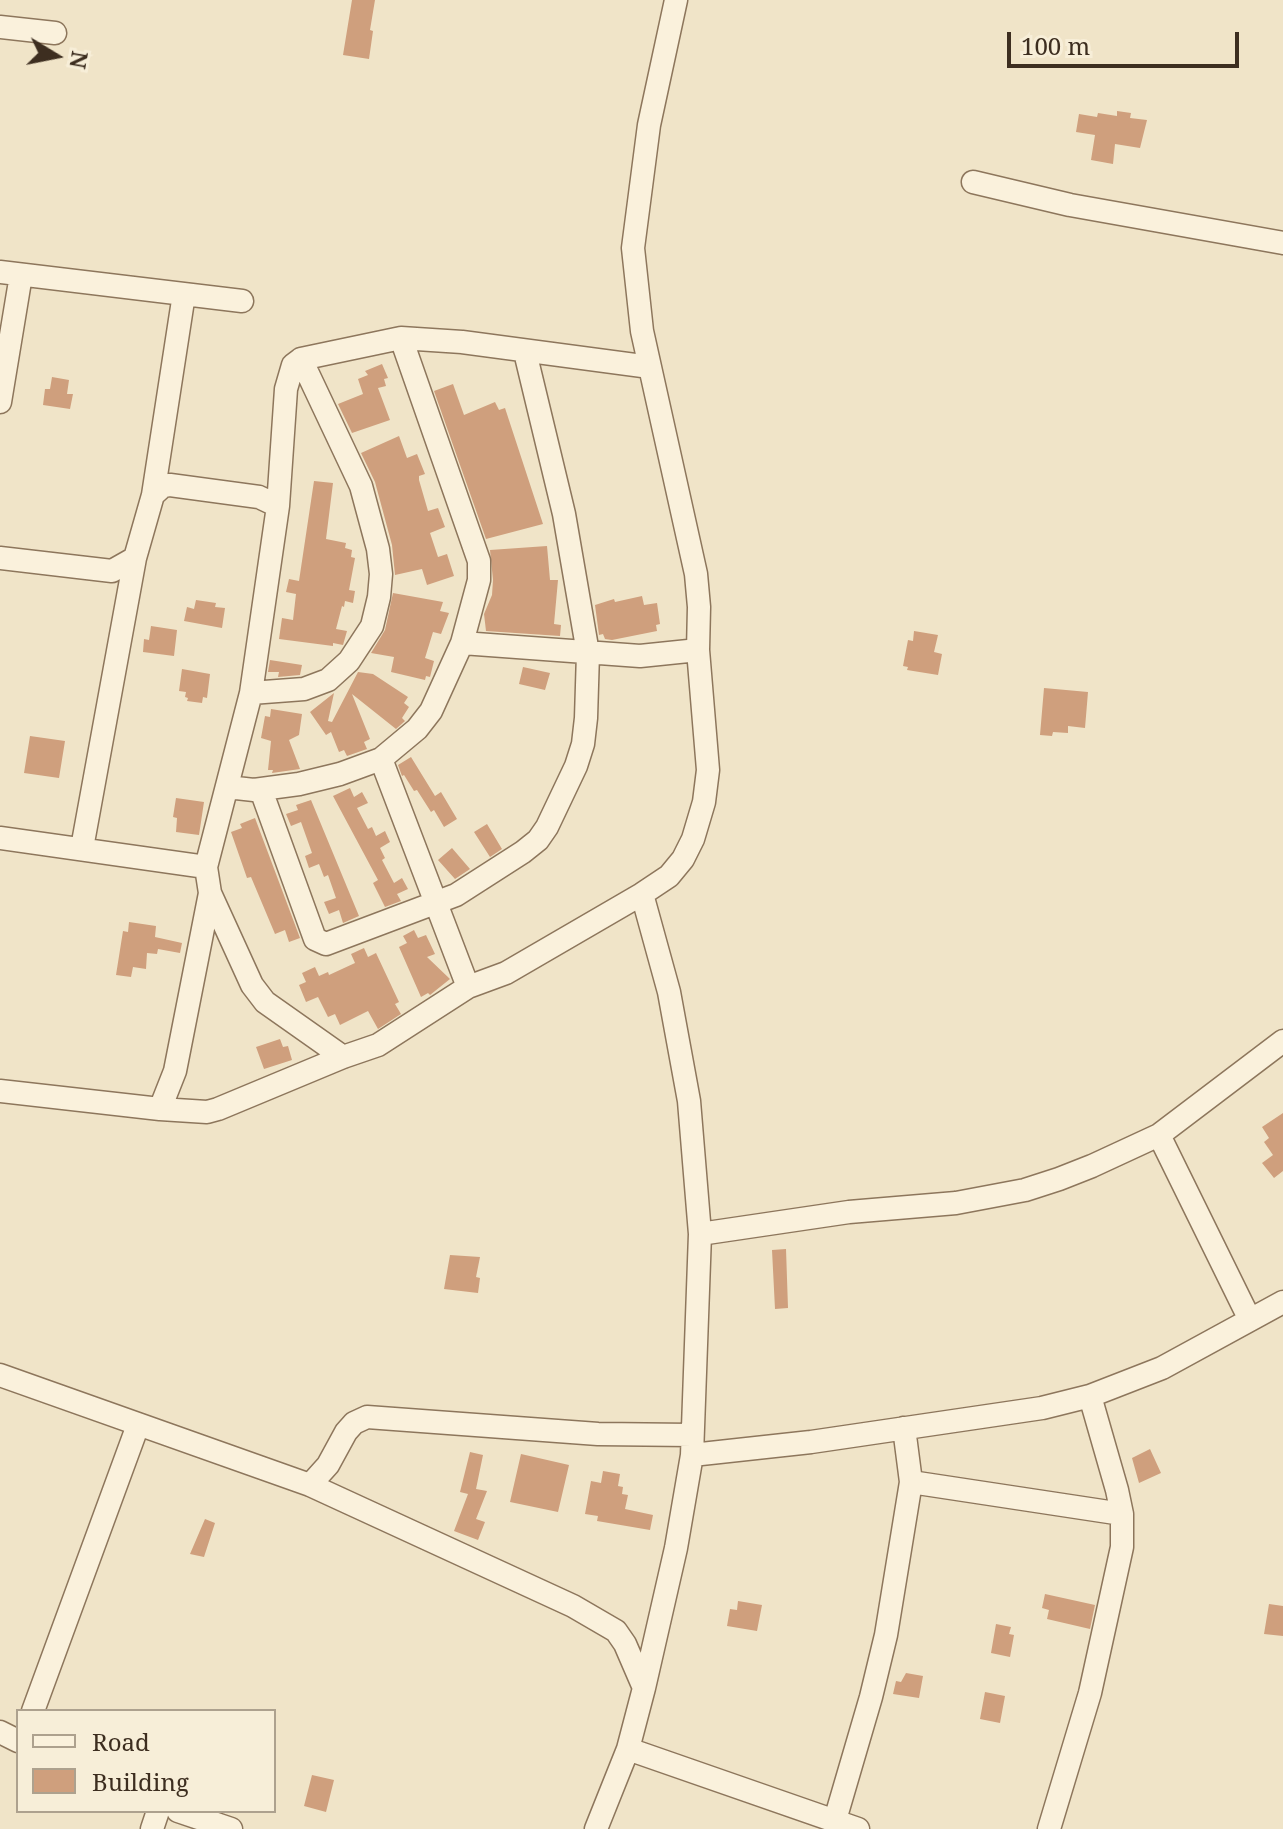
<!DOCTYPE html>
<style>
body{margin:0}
#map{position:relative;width:1283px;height:1829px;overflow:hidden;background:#f0e4c8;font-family:"Noto Serif",serif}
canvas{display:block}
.legend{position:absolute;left:16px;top:1709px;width:260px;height:104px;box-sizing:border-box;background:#f7eed8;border:2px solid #ada18e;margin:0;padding:10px 14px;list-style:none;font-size:24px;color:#3d2e20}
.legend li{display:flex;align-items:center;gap:16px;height:40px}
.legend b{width:40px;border:2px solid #ada18e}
.north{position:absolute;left:16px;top:16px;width:80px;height:80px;-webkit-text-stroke:6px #f7eed8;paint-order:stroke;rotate:100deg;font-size:22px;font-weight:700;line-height:32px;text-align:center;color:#3d2e20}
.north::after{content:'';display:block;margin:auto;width:28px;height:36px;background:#3d2e20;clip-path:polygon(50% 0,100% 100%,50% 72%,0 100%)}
.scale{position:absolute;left:1007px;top:32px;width:232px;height:36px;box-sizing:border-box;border:4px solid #3d2e20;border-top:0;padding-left:10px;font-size:24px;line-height:28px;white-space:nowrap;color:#3d2e20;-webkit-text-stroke:6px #f7eed8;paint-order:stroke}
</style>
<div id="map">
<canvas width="1283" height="1829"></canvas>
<ul class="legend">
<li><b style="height:10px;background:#faf1dc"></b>Road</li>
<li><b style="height:22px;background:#cf9f7d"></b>Building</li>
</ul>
<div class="north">N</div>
<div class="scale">100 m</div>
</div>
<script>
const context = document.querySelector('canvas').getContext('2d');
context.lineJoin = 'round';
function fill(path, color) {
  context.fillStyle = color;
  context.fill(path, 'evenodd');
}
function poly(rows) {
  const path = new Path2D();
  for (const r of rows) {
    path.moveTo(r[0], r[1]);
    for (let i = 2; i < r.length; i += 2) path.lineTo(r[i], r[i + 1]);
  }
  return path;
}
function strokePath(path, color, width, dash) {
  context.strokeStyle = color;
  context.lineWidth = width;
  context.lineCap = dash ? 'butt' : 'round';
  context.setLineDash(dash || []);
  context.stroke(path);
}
fill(poly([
 [352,0,375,0,370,30,373,31,369,59,343,55],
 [1117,111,1131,113,1130,118,1147,120,1140,148,1115,144,1113,164,1091,160,1095,135,1076,132,1079,114,1097,117,1098,113,1117,116],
 [382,364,388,378,384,379,386,386,378,388,390,420,352,433,338,404,363,394,358,379,368,375,365,371],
 [52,377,69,380,67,394,73,394,70,409,43,405,45,389,50,389],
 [453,384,464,415,495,402,499,410,505,408,543,524,486,539,434,391],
 [399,436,407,458,417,454,425,474,419,476,419,480,428,511,438,508,445,527,430,533,438,557,447,554,454,576,427,585,422,569,395,575,392,545,375,482,361,453],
 [314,481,333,483,326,539,346,543,345,548,352,550,351,557,355,558,349,590,355,591,353,603,345,601,344,607,342,606,336,629,347,631,343,645,333,643,333,646,279,639,282,618,293,620,296,594,286,592,289,579,299,581],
 [547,546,550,580,558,580,554,624,561,625,560,636,486,631,484,614,492,595,493,580,490,550],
 [393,593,443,602,440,611,449,613,441,634,433,632,425,658,434,661,430,677,426,676,425,680,391,672,394,657,371,653,385,630],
 [642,596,644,605,657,603,660,624,656,625,657,631,612,640,605,639,603,634,599,635,595,605,614,599,615,602],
 [196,600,216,603,215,607,225,608,222,628,184,621,187,607,194,609],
 [151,626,177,630,174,656,143,652,144,639,149,640],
 [914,631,938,635,934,652,942,654,938,675,907,670,908,667,903,666,908,640,913,641],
 [270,660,302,665,300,675,278,677,279,672,268,672],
 [523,667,550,673,545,690,519,684],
 [182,669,210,674,207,698,203,697,202,703,187,701,188,698,185,697,186,692,179,691],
 [358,672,373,674,408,697,404,703,409,707,402,718,405,721,396,729,352,694,370,739,364,742,367,749,347,756,344,750,339,752,331,732,326,735,310,712,334,693,328,721,332,722],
 [1044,688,1088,692,1085,728,1068,726,1068,733,1053,732,1052,736,1040,735],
 [271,709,302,714,299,735,289,740,300,769,272,773,273,770,268,770,271,741,261,738,265,716,270,717],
 [30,736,65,741,59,778,24,773],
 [411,757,435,796,441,792,457,819,444,827,434,810,431,812,417,790,414,791,404,775,402,776,398,765],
 [350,788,354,797,362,792,368,803,357,808,368,829,372,827,376,836,385,831,390,842,380,848,385,858,382,860,394,883,402,878,408,889,397,894,401,901,385,907,373,883,378,880,333,796],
 [176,798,204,802,199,835,176,832,177,818,173,817],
 [311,800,359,916,343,923,339,910,329,914,324,902,336,898,328,875,324,877,319,864,309,868,305,856,312,853,301,822,291,826,286,814,298,810,296,805],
 [255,818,300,938,289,942,285,930,275,934,251,877,247,878,231,832,242,828,240,824],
 [487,824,502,849,490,857,474,832],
 [452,848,470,869,455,879,438,860],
 [129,922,156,926,155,937,182,943,180,953,158,949,157,954,147,953,146,969,133,967,131,977,116,975,123,931,128,932],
 [414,930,418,938,426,935,435,954,427,957,450,979,430,995,428,993,421,997,399,947,407,943,403,936],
 [364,948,368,957,376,953,399,1002,395,1004,401,1014,378,1029,368,1011,340,1025,335,1014,328,1017,318,997,306,1002,299,985,306,982,302,973,315,967,319,976,328,972,329,975,355,963,351,954],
 [280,1039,283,1047,288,1046,292,1060,264,1069,256,1047],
 [1283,1113,1283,1171,1274,1178,1262,1163,1273,1155,1264,1142,1269,1138,1262,1127],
 [786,1249,788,1308,775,1309,772,1250],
 [450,1255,480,1257,476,1277,480,1278,478,1293,444,1289],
 [1150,1449,1161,1473,1139,1483,1132,1458],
 [470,1452,483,1455,476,1489,487,1491,476,1519,485,1522,478,1540,454,1531,468,1494,460,1492],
 [521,1454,569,1465,558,1512,510,1502],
 [603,1471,620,1474,618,1486,623,1487,622,1494,628,1495,625,1509,653,1515,650,1530,597,1521,598,1516,585,1514,591,1481,601,1483],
 [205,1519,215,1523,204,1557,190,1554],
 [1045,1594,1095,1605,1090,1629,1047,1619,1049,1610,1042,1608],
 [738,1601,762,1605,757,1631,727,1626,730,1609,737,1610],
 [1269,1604,1283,1606,1283,1636,1264,1634],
 [996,1624,1011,1627,1009,1634,1014,1635,1010,1657,991,1653],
 [906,1673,923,1676,919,1698,893,1694,896,1681,901,1682],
 [985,1692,1005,1696,1000,1723,980,1719],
 [312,1775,334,1780,326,1812,304,1806]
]), '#cf9f7d');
const minor = poly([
 [0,27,55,33],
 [973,182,1070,205,1283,243],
 [0,272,242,301],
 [0,402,21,275],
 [153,495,184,294],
 [0,558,112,571,135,558],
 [462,643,640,656,698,650],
 [251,693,304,689,328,680,349,661,372,626,379,597,381,574,378,549,361,486,301,359],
 [381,759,468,987],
 [227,787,254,790,299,784,340,774,381,759,417,729,431,711,462,643,479,580,479,561,401,338],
 [261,790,315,939,326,944,456,895,523,852,538,840,547,827,576,766,583,744,586,718,588,653,564,514,525,352],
 [0,838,206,867],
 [82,848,135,558,153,495,163,486,170,485,259,497,278,506],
 [210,893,252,985,265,1002,343,1057],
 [0,1091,160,1109,207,1112,218,1109,343,1057,378,1045,468,987,506,973,642,894],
 [160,1109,175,1071,210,893,206,867,251,693,278,506,286,389,293,365,301,359,401,338,462,342,650,367],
 [1159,1135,1250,1320],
 [700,1234,849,1212,956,1203,1025,1190,1059,1179,1092,1166,1159,1135,1283,1041],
 [0,1375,310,1485,573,1606,616,1631,625,1644,644,1688],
 [692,1455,811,1442,1042,1408,1090,1396,1162,1368,1283,1302],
 [911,1482,1122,1514],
 [310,1485,328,1465,346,1432,354,1423,367,1417,598,1434,692,1435],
 [33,1711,138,1425],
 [0,1732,18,1741],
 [628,1749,858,1829],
 [178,1811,231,1829],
 [835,1820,871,1697,886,1635,911,1482,904,1428],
 [152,1829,158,1811],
 [596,1829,628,1749,644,1688,676,1548,692,1455,700,1234,689,1101,669,992,642,894,669,876,683,859,693,839,704,802,708,770,698,650,699,607,696,574,642,331,633,248,649,125,676,0],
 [1049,1829,1090,1693,1122,1547,1122,1514,1117,1490,1090,1396]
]);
strokePath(minor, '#8d765c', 25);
strokePath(minor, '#faf1dc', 22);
</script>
